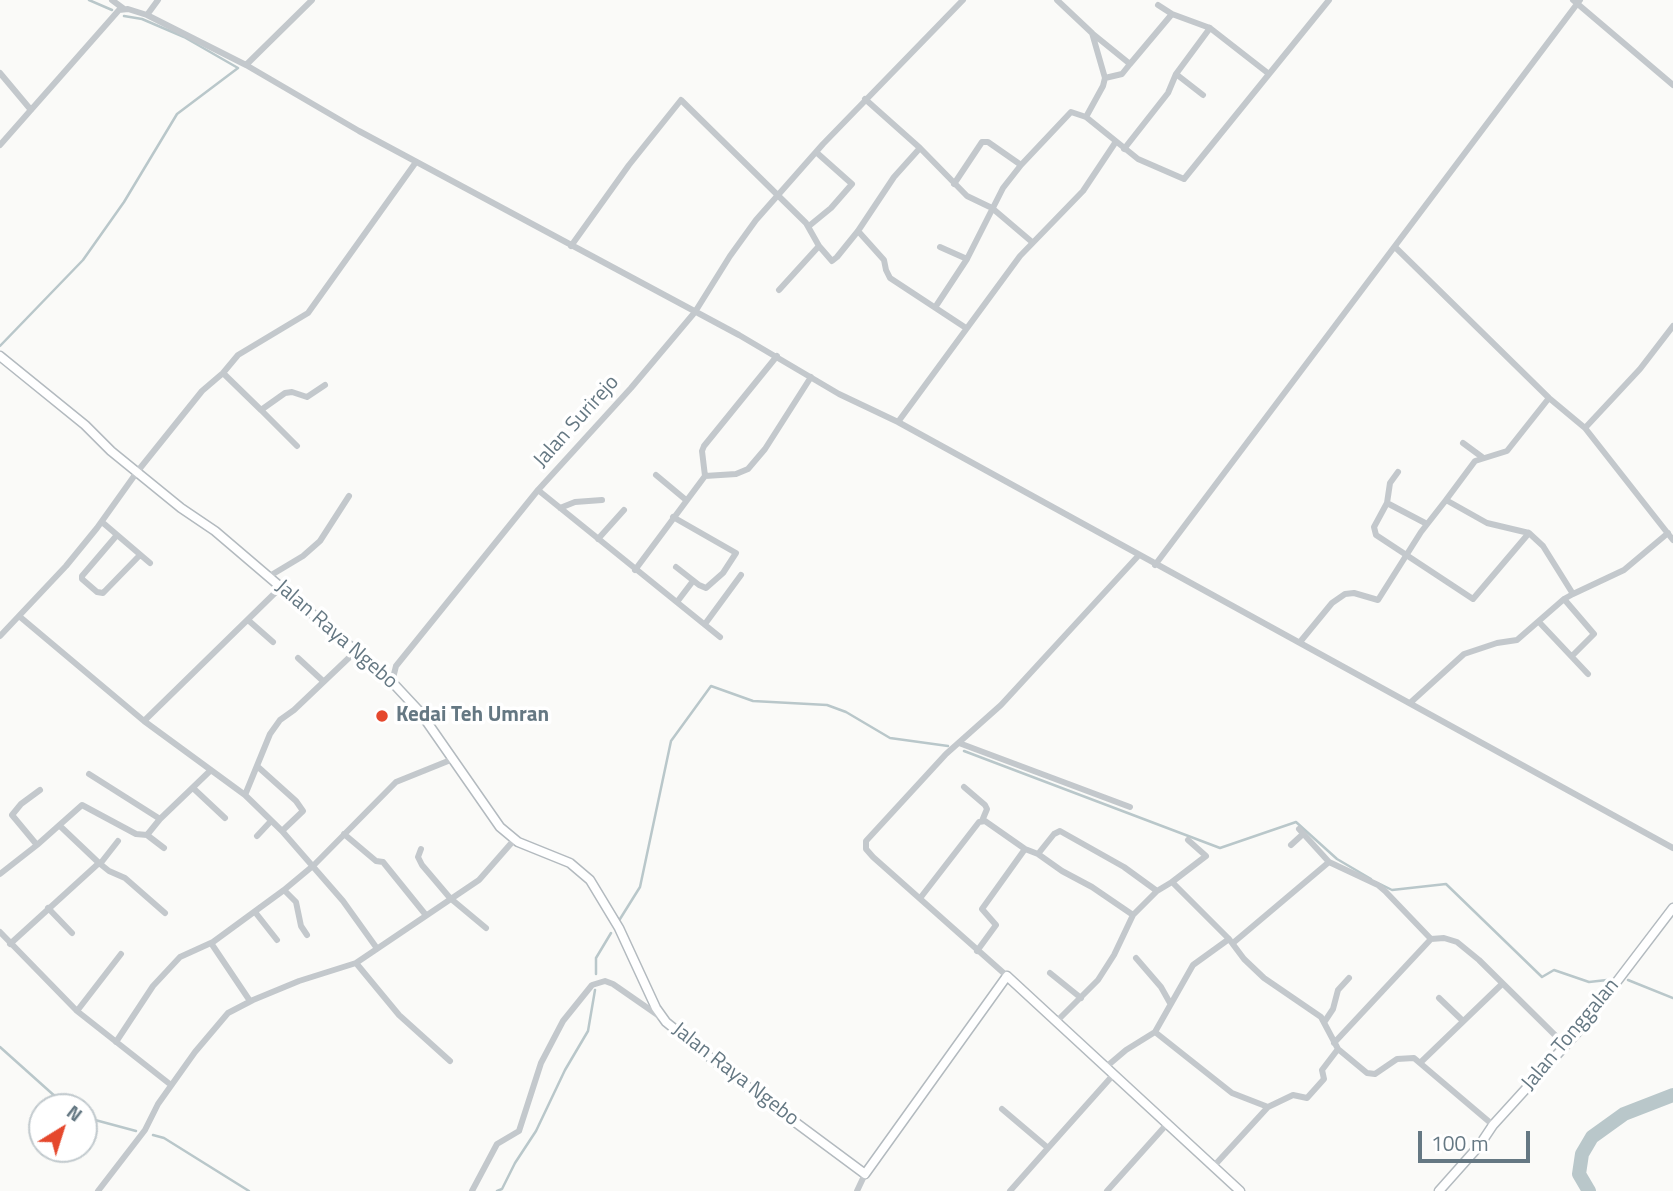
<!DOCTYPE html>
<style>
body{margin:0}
#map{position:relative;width:1673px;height:1191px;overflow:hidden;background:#fafaf8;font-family:"Titillium Web",sans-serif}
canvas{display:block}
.north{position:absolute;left:28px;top:1093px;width:70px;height:70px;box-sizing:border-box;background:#fff;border:2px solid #c1c9cd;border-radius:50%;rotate:38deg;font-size:19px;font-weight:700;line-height:28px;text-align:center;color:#657883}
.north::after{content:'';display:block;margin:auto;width:24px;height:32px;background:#e5482d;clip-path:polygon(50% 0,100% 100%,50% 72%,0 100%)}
.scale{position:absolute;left:1418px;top:1131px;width:112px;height:32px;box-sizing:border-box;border:4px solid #657883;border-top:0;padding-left:9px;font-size:21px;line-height:24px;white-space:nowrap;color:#657883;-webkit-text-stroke:5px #fff;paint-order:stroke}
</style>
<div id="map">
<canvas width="1673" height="1191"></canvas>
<div class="north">N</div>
<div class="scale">100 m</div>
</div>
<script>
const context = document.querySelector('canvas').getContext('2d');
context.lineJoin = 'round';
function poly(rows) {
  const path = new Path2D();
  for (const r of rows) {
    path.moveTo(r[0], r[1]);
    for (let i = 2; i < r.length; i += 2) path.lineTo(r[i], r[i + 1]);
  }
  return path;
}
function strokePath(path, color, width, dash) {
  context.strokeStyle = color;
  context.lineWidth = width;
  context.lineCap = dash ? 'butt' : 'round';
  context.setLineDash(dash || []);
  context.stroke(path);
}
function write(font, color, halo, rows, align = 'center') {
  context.font = font + ' "Titillium Web",sans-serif';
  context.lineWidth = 7;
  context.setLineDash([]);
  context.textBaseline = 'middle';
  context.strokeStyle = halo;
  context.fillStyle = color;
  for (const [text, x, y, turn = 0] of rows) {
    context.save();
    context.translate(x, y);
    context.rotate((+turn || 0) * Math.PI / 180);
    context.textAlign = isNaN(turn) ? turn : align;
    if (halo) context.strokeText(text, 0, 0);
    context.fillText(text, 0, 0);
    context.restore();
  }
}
strokePath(poly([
 [89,0,112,10],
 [0,346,83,260,124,202,177,114,238,68,184,37,142,19,124,16],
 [964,751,1220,848,1296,822,1337,859,1371,879],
 [1380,884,1392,890,1446,884,1542,977,1554,970,1589,982,1607,980],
 [620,919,640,887,671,741,711,686,753,701,827,705,846,712,890,738,948,746],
 [596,974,596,958,611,933],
 [1628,980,1673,998],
 [0,1047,67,1107],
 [84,1117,136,1131],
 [153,1135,164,1138,249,1191],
 [497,1191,502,1189,515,1163,536,1131,565,1070,588,1031,595,990]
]), '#b9c7ca', 2.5);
strokePath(poly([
 [1589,1191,1579,1174,1582,1154,1592,1137,1624,1114,1673,1095]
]), '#b9c7ca', 14);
const secondary = poly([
 [0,356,85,425,111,451,181,508,215,531,392,682,420,712,500,827,518,842,570,863,590,880,619,928,656,1008,666,1022,733,1076,865,1174,1007,976,1240,1191],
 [1439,1191,1479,1146,1493,1125,1583,1026,1673,908]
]);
strokePath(secondary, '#b3babf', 11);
strokePath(poly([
 [112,0,124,9],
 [1057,0,1092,33,1105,78,1103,86,1086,117],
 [1573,0,1673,85],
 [1158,5,1172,14,1210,28,1269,74],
 [147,15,158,0],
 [1093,34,1130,64,1172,14],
 [246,65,359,131,739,335,839,394,898,422,1673,848],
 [0,73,31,110],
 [1176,74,1203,95],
 [1105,78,1122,74,1130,64],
 [865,99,920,148,967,196,992,208,1032,242],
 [0,145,119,10,128,9,147,15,246,65,312,0],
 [1124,149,1168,93,1176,74,1210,28],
 [954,184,982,142,988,142,1021,165],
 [809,226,831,208,852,184,816,152],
 [858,231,884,260,886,270,890,278,966,328],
 [571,246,629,165,681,100,806,223,819,246],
 [940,247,967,259],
 [1395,247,1549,398,1585,428,1673,540],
 [779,290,819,246,832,261,837,257,858,231,894,177,920,148],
 [936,306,967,259,1003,188,1021,165,1071,112,1086,117,1138,159,1184,179,1329,0],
 [223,373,261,410,285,393,292,392,307,397,325,385],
 [261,410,297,446],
 [898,422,1020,256,1083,191,1115,143],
 [1585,428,1640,369,1673,326],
 [1463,443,1482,457],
 [1398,472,1390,483,1387,503,1427,524],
 [656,475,686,500],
 [705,476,736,474,748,469,765,449,811,377],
 [538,490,720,637],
 [1446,500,1475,461,1507,451,1549,398],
 [1387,503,1374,527,1376,535,1473,599,1529,533,1543,546,1573,594,1624,570,1668,533],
 [560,508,575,502,602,500],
 [673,517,736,553,723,573,706,588,699,585,676,567],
 [102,522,150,563],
 [117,535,82,576,82,579,97,592,103,593,140,555],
 [598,539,624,510],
 [1155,565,1580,0],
 [635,570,705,476,702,451,704,446,777,356],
 [268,577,303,556,320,541,349,496],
 [280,588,144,721,245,795,282,831,343,901,376,947],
 [1564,599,1594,634,1572,656],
 [677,602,693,581],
 [19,616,144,721],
 [248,620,273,642],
 [1539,622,1588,674],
 [705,624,741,575],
 [0,636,66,566,97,528,137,472,202,391,223,373,238,355,308,313,416,162],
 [1300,642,1332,603,1345,594,1354,593,1378,600,1421,532,1446,500,1487,523,1529,533],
 [298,658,323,681],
 [392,682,396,666,538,490,631,388,695,312,730,256,756,220,823,144,963,0],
 [1410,703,1464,654,1497,643,1517,640,1564,599,1573,594],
 [959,743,1130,807],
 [257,766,296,801,303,811,282,831],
 [89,774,160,819],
 [964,787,985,805,987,809,982,821],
 [193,788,225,818],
 [245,795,270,734,280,720,294,710,355,652],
 [1299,829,1329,862],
 [344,834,376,861,383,862,425,914],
 [257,836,271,821],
 [37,845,12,815,21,804,40,790],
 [1291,845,1303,834],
 [164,848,147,835,160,819,211,770],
 [421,849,418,857,422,865,450,898,486,928],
 [1038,854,1062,871,1092,887,1133,915,1114,955,1098,980,1056,1022],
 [99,863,109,871,125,878,165,913],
 [100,864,118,841],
 [0,874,37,845,82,805,136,834,147,835],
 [1172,882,1206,856,1188,840],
 [284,890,296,902,301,926,307,935],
 [921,897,979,822,985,821,1025,849,1038,854,1054,834,1060,831,1124,867,1157,891,1172,882,1229,939],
 [48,908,72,933],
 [255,912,277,940],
 [1133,915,1157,891],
 [0,932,77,1011,171,1085],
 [1431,939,1444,938,1457,942,1479,960,1565,1045],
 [211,943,250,1001],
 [1233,943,1329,862,1378,885,1385,891,1431,939,1334,1043],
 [10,944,99,863,60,826],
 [977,951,996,925,982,909,1025,849],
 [1136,958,1161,987,1170,1003],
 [356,963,399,1015,450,1061],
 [1050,973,1081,998],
 [1007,976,873,857,866,849,866,841,946,754,1001,705,1139,555],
 [1439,998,1463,1021],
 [77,1011,121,954],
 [1325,1021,1333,1009,1338,990,1349,978],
 [1155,1032,1232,1093,1268,1107],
 [116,1042,153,986,180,957,213,942,284,890,314,865,396,782,453,759],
 [1421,1062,1502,984],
 [1106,1067,1126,1050,1155,1032,1193,965,1229,939,1244,959,1264,978,1321,1017,1338,1049,1367,1073,1375,1074,1397,1059,1414,1058,1493,1125],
 [1002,1109,1048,1148,1114,1074],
 [1213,1167,1268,1107,1293,1095,1307,1098,1324,1079,1322,1070,1338,1049],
 [98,1191,145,1130,158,1104,195,1052,228,1013,253,1000,299,981,356,963,479,880,514,840],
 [472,1191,497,1144,519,1131,541,1063,563,1021,592,985,605,981,613,984,662,1018],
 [857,1191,865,1174],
 [1010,1191,1048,1148],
 [1107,1191,1167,1124]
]), '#c3c8cc', 6);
strokePath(secondary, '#fff', 8);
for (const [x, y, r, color] of [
 [382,716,7,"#e5482d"]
]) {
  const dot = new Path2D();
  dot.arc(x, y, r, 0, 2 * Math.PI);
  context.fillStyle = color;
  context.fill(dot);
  strokePath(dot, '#fff', 2.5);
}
write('21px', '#657883', '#fff', [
 ["Jalan Surirejo",577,422,-48],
 ["Jalan Raya Ngebo",336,635,41],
 ["Jalan Tonggalan",1571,1035,-50],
 ["Jalan Raya Ngebo",735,1075,38]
]);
write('bold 21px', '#657883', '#fff', [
 ["Kedai Teh Umran",396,716]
], 'left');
</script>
